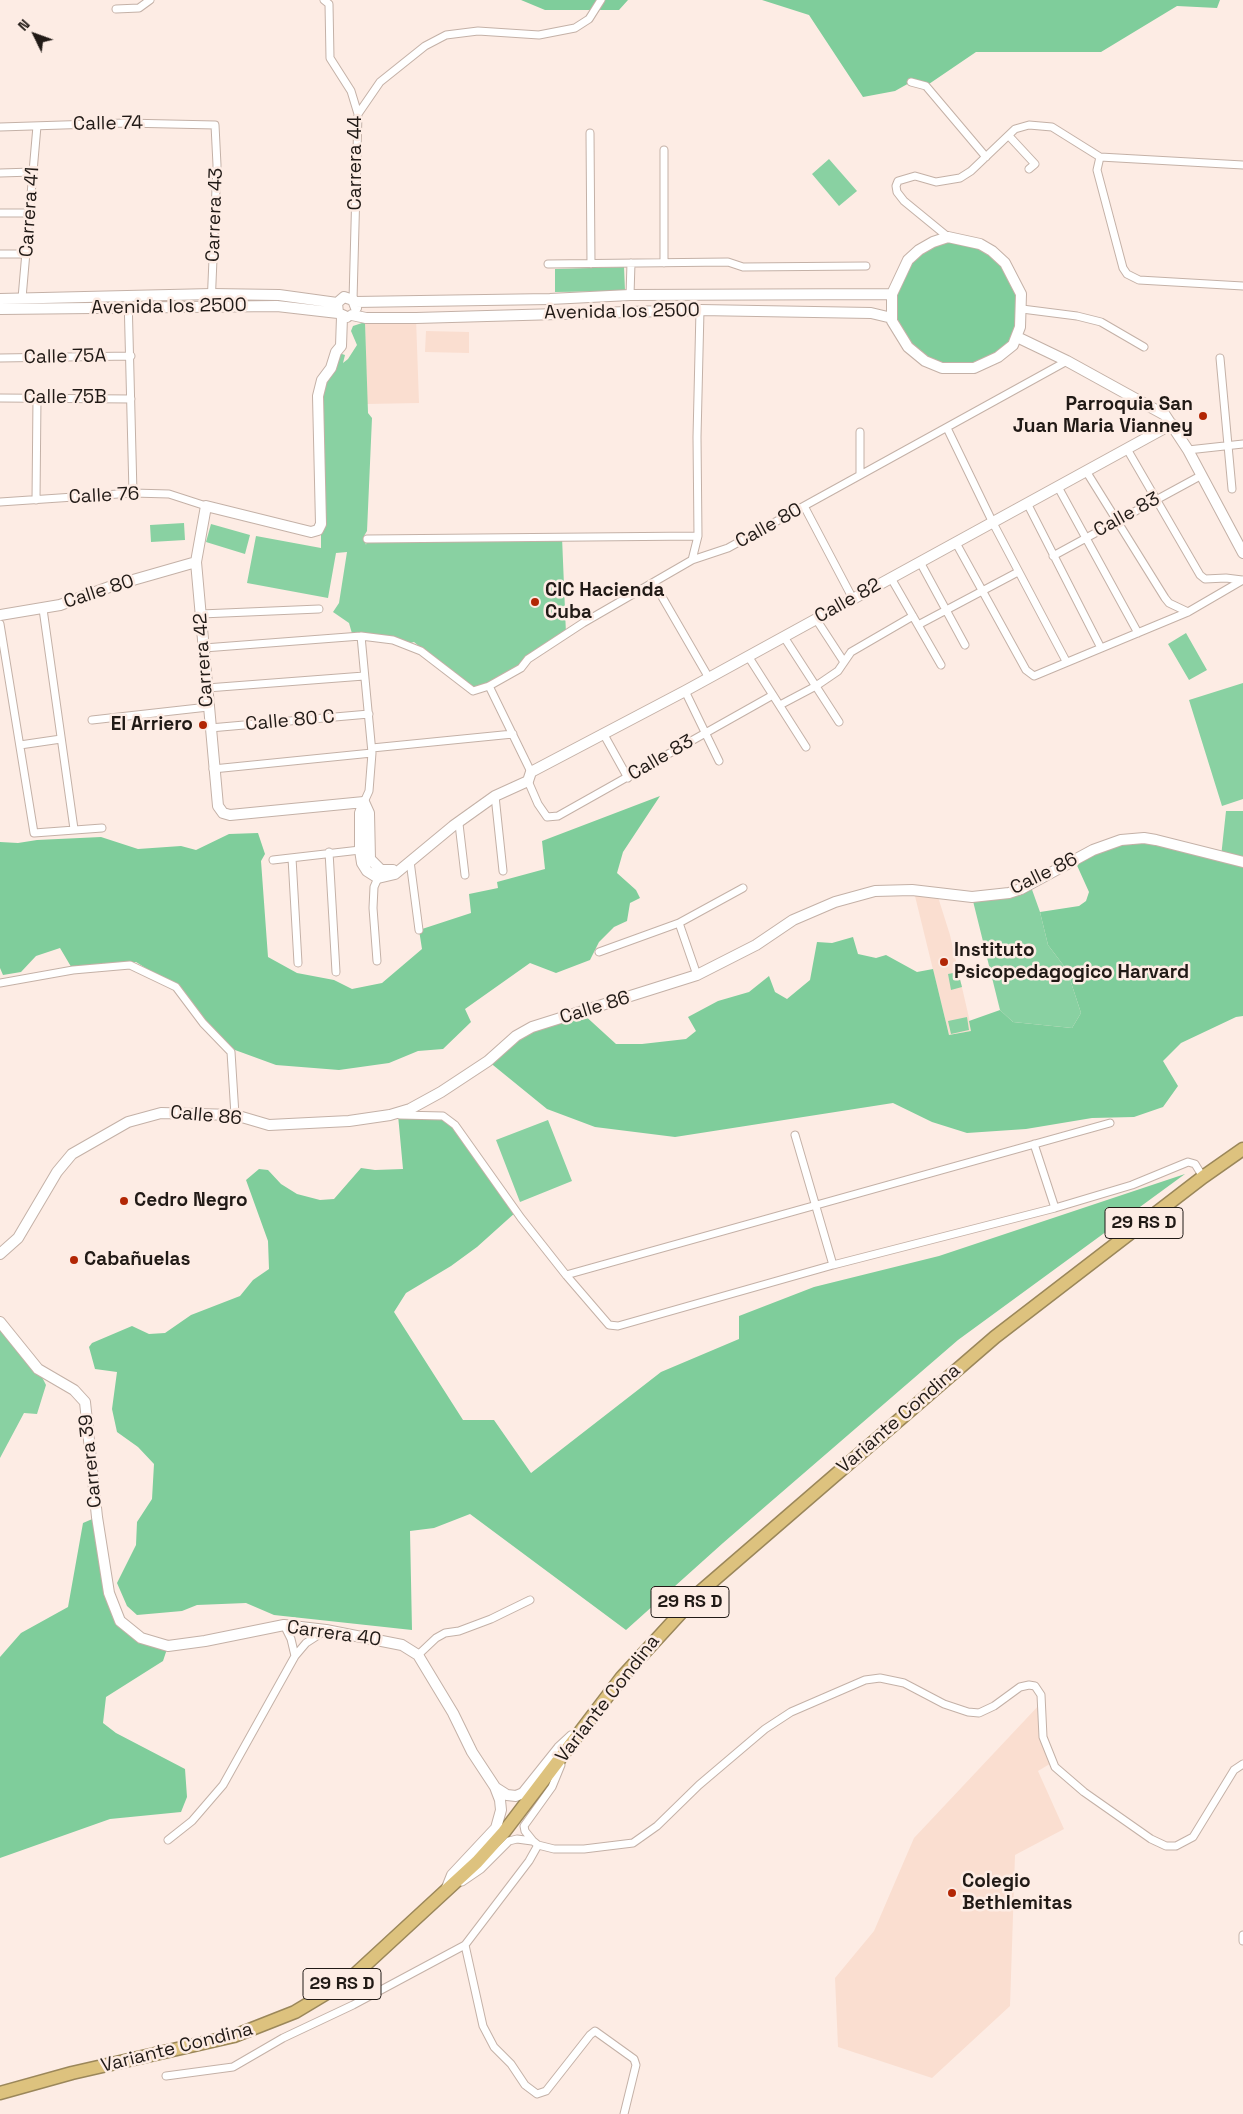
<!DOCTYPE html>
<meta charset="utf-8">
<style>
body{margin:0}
#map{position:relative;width:1243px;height:2114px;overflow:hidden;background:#fdece4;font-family:"Space Grotesk",sans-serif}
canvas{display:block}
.north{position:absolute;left:10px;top:10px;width:50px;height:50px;-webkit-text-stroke:4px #fdece4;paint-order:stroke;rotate:312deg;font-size:14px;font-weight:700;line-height:20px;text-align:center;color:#211a16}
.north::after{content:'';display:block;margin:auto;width:18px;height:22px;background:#211a16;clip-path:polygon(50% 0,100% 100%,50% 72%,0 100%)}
</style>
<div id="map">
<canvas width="1243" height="2114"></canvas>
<div class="north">N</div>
</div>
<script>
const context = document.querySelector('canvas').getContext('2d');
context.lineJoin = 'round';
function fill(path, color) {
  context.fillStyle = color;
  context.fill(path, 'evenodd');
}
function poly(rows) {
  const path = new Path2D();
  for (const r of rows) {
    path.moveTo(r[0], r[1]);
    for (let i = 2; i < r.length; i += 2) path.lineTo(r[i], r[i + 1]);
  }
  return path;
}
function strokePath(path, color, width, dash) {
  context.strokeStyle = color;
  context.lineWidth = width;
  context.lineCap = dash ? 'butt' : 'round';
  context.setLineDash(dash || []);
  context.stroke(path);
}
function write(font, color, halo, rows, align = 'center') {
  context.font = font + ' "Space Grotesk",sans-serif';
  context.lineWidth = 5;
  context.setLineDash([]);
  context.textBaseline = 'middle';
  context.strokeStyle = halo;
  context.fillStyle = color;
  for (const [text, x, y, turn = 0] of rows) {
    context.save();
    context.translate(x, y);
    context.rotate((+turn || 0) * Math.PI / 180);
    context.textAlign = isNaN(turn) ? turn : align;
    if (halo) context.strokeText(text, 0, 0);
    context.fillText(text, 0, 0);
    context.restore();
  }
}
fill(poly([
 [416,318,419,403,367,404,365,322],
 [426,331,469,332,469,353,425,352],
 [914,892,938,897,950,935,972,1031,949,1035],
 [1041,1703,1043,1737,1053,1762,1038,1771,1064,1829,1015,1855,1010,2006,932,2078,838,2047,835,1978,874,1931,914,1838]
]), '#faded0');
fill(poly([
 [829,159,857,191,839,206,812,174],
 [624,267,625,291,555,292,555,269],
 [365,322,368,413,372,418,367,531,364,536,366,545,367,539,562,537,566,634,521,668,473,691,414,642,407,644,353,637,349,623,333,612,339,603,347,552,336,553,328,598,247,583,256,536,321,548,321,472,324,390,330,375,336,369,331,368,336,352,345,355,343,363,348,359,357,345,351,331,353,326],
 [184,523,185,540,151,542,150,525],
 [211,524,250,535,245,554,206,542],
 [1186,633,1207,670,1189,680,1168,644],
 [1243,683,1243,799,1222,806,1189,700],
 [1226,811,1243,811,1243,861,1221,857],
 [1030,884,1040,912,1048,945,1067,970,1081,1013,1072,1028,1013,1022,1000,1010,972,897],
 [958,972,962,987,951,990,948,974],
 [967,1017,969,1030,951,1034,948,1021],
 [548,1120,572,1181,520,1202,496,1140],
 [0,1324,38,1369,46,1385,37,1414,24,1413,0,1458]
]), '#89d1a2');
fill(poly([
 [521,0,628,0,619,10,545,10],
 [762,0,1220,0,1217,8,1177,6,1101,52,976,52,926,86,911,82,895,91,863,97,809,15],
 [948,237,992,251,1021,294,1013,345,974,368,925,361,897,331,892,294,908,260],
 [660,796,623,852,617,873,636,890,640,898,630,903,627,921,614,927,599,942,590,960,556,973,530,963,465,1009,471,1022,443,1049,418,1051,389,1063,339,1070,276,1065,235,1050,203,1023,176,987,136,962,73,970,60,948,36,956,21,972,3,975,0,968,0,842,18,843,37,840,101,837,138,849,181,846,196,850,229,834,258,833,265,854,261,861,268,957,297,973,334,980,352,989,382,983,422,949,419,930,471,913,469,894,498,888,497,882,545,869,542,841],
 [1129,839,1243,862,1243,1016,1236,1017,1181,1043,1163,1061,1178,1086,1163,1107,1134,1117,1092,1118,1026,1129,967,1133,932,1122,893,1103,675,1137,595,1127,547,1109,488,1061,532,1027,581,1012,616,1044,642,1044,686,1039,696,1031,688,1017,718,1001,749,992,769,976,775,992,787,999,810,980,817,942,832,943,853,937,858,954,876,958,886,955,917,972,933,969,949,1035,971,1031,969,1021,1000,1010,1013,1022,1072,1028,1081,1013,1067,970,1048,945,1040,912,1079,906,1086,901,1089,892,1075,861],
 [398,1115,447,1119,516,1212,477,1247,451,1266,406,1293,394,1312,463,1420,494,1420,531,1473,661,1372,739,1339,739,1316,814,1287,939,1256,1185,1174,958,1340,723,1543,626,1630,470,1514,434,1528,410,1531,412,1630,274,1615,246,1603,197,1605,182,1611,137,1615,127,1606,117,1583,136,1545,137,1522,152,1499,154,1464,138,1447,117,1432,112,1409,117,1372,95,1369,89,1347,92,1343,132,1326,149,1334,165,1333,191,1315,240,1296,253,1280,269,1269,268,1241,246,1180,259,1169,268,1170,281,1184,297,1194,320,1200,334,1199,361,1168,375,1170,403,1169],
 [97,1517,117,1614,141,1638,168,1646,163,1661,106,1697,103,1723,116,1733,185,1769,187,1797,181,1812,110,1819,0,1858,0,1657,21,1633,68,1607,83,1523]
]), '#7fcd9b');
const street = poly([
 [324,0,329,4,330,58,351,91,358,114,353,300],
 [116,9,139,8,150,0],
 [911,82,926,86,986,157],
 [358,114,380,82,425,46,446,35,478,31,539,35,575,28,589,19,601,0],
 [0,127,125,123,215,125,217,165,211,306],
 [590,133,591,264],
 [1009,136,1035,164,1029,169],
 [664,150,664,263],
 [1100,157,1097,170,1123,268,1127,274,1139,280,1243,286],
 [0,173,33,172],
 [0,213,31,213],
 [948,237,904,201,897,192,896,186,898,181,915,176,936,182,960,178,971,171,1015,129,1029,125,1052,127,1100,157,1243,165],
 [0,254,27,254],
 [548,264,728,262,743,267,866,266],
 [630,295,631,263],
 [128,296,133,493],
 [22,298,37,126],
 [1022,309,1077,316,1101,322,1144,347],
 [0,358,131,356],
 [1220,358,1232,489],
 [0,398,131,399],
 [947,428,993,523,1066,661],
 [860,432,860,475],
 [1127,449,1200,575,1205,579,1226,578,1242,580],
 [1188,450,1243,444],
 [1086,471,1165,598,1169,603,1188,612],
 [1058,487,1138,633],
 [36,500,37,398],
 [0,502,133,493,169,494,206,506],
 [1027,503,1101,648],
 [804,506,853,599],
 [367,539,698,536],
 [956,543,1026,670,1034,676,1188,612,1243,580],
 [1053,556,1202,475],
 [692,560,698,536,697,437,700,310],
 [920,562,965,645],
 [891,578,941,665],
 [654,583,709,678],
 [43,609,74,829],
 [201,614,319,609],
 [816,619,844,662],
 [0,624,34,833,102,828],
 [918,625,1018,572],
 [361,636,372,753,369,791,364,802],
 [784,637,839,722],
 [204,648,361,636,393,640,421,651,473,691,489,686,521,668,528,659,583,623,692,560,728,548,1067,361],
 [748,656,806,747],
 [489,686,531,772],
 [207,688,364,676],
 [685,691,719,761],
 [780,705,816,686,838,671,851,652,913,616],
 [92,720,208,707],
 [210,728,369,714],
 [603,733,628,778],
 [20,745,61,739],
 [372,748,513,734],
 [213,769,372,753],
 [528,781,538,804,547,817,558,816,773,695],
 [495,796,503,871],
 [459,824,465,875],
 [329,852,336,972],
 [292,858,298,963],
 [273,860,360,850],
 [410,861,419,930],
 [679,923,697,975],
 [599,952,679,923,743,888],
 [377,961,373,908,374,887,378,878],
 [0,983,73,970,130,965,176,987,203,1023,231,1052,235,1115],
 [400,1115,443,1116,455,1125,521,1218,566,1275,609,1325,618,1326,833,1265,1055,1208,1132,1185,1188,1162,1195,1164,1203,1177],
 [795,1135,833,1265],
 [1034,1144,1055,1208],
 [566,1275,1110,1123],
 [284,1625,291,1639,295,1656,306,1643,326,1630],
 [418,1655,436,1638,445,1633,459,1631,491,1619,530,1600],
 [561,1765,552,1787,524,1826,525,1831,533,1841,538,1845,554,1849,584,1849,633,1843,657,1826,699,1785,765,1729,791,1712,865,1680,880,1678,904,1683,944,1704,968,1712,979,1713,994,1706,1020,1687,1029,1685,1035,1686,1041,1695,1043,1737,1055,1767,1084,1792,1151,1839,1166,1846,1176,1846,1193,1837,1234,1770,1243,1764],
 [168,1840,192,1821,223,1785,295,1656],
 [462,1882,481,1869,509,1841,517,1839,532,1841],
 [1243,1935,1243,1941],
 [465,1945,483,2026,494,2047,511,2064,525,2085,537,2094,546,2091,590,2035,595,2031,634,2059,636,2065,624,2114],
 [166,2076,233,2067,283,2038,353,2005,465,1945,529,1861,538,1845]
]);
const secondary = poly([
 [948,237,980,244,992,251,1005,263,1021,294,1020,327,1013,345,998,357,974,368,942,368,925,361,908,347,892,321,892,294,908,260,919,250,933,242,948,237],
 [0,299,212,294,279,295,337,303],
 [355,302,550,299,630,295,892,294],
 [0,309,277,306,338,313,347,317],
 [338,313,337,303,344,297,353,300,356,308],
 [352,315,366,318,416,318,700,310,871,313,892,318],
 [342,317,341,346,336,352,331,368,322,380,318,396,321,524,318,530,311,532,206,506,196,562,218,806,223,813,230,815,364,802],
 [1017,337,1067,361,1165,415,1188,450,1243,553],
 [0,615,60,605,112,586,196,562],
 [364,802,360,813,360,850,362,863,367,871,378,878,395,874,453,826,495,796,528,781,531,772,685,691,1172,424],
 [364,802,369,813,370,859,381,870,393,870],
 [0,1254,18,1238,57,1172,72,1154,128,1122,161,1113,235,1115,269,1125,349,1121,390,1115,410,1109,441,1092,488,1061,516,1036,532,1027,697,975,756,945,793,920,835,902,875,891,912,890,972,897,1009,893,1021,889,1093,850,1121,840,1144,838,1156,840,1243,862],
 [0,1322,38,1369,74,1390,85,1402,97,1517,109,1593,120,1621,141,1638,168,1646,205,1641,284,1625,326,1630,402,1645,418,1655,453,1713,472,1752,495,1787,500,1800,501,1810,496,1828,452,1875,446,1890],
 [496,1788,507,1795,516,1796,523,1793,559,1748,572,1736]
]);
const highway = poly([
 [0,2093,72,2073,234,2036,295,2012,350,1979,477,1862,504,1832,622,1677,700,1592,995,1337,1203,1177,1243,1149]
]);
strokePath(street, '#c4b1a7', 9);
strokePath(secondary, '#c4b1a7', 12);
strokePath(highway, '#9b875a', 15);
strokePath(street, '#fff', 7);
strokePath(secondary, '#fff', 10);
strokePath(highway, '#ddc27e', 12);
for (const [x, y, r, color] of [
 [1203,416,5,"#b22604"],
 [535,602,5,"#b22604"],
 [203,725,5,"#b22604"],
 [944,962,5,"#b22604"],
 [124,1201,5,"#b22604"],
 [74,1260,5,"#b22604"],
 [952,1893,5,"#b22604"]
]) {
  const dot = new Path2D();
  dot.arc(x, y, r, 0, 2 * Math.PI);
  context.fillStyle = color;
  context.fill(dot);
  strokePath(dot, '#fdece4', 2);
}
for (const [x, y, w] of [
 [1144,1223,78],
 [690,1602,78],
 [342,1984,78]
]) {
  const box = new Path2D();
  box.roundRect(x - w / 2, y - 15.5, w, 31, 4);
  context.fillStyle = '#fdece4';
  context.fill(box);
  strokePath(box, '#211a16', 1);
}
write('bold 18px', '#211a16', null, [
 ["29 RS D",1144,1223],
 ["29 RS D",690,1602],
 ["29 RS D",342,1984]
]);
write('19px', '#211a16', '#fdece4', [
 ["Calle 74",108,124,-1],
 ["Carrera 44",356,163,-90],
 ["Carrera 41",30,212,-86],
 ["Carrera 43",215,215,-88],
 ["Avenida los 2500",169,307,-1],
 ["Avenida los 2500",622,312,-1],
 ["Calle 75A",65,357,-1],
 ["Calle 75B",65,398],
 ["Calle 76",104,496,-3],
 ["Calle 83",1127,515,-29],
 ["Calle 80",769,526,-29],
 ["Calle 80",99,592,-18],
 ["Calle 82",848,601,-29],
 ["Carrera 42",204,660,-94],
 ["Calle 80 C",290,721,-5],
 ["Calle 83",661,758,-30],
 ["Calle 86",1044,874,-26],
 ["Calle 86",595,1008,-17],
 ["Calle 86",206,1116,5],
 ["Variante Condina",899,1419,-41],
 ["Carrera 39",91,1461,-96],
 ["Carrera 40",334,1634,8],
 ["Variante Condina",608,1699,-52],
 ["Variante Condina",177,2048,-14]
]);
write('bold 19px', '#211a16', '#fdece4', [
 ["Parroquia San",1193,405,"right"],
 ["Juan Maria Vianney",1193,427,"right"],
 ["CIC Hacienda",545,591],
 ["Cuba",545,613],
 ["El Arriero",193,725,"right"],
 ["Instituto",954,951],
 ["Psicopedagogico Harvard",954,973],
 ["Cedro Negro",134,1201],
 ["Cabañuelas",84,1260],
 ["Colegio",962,1882],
 ["Bethlemitas",962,1904]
], 'left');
</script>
